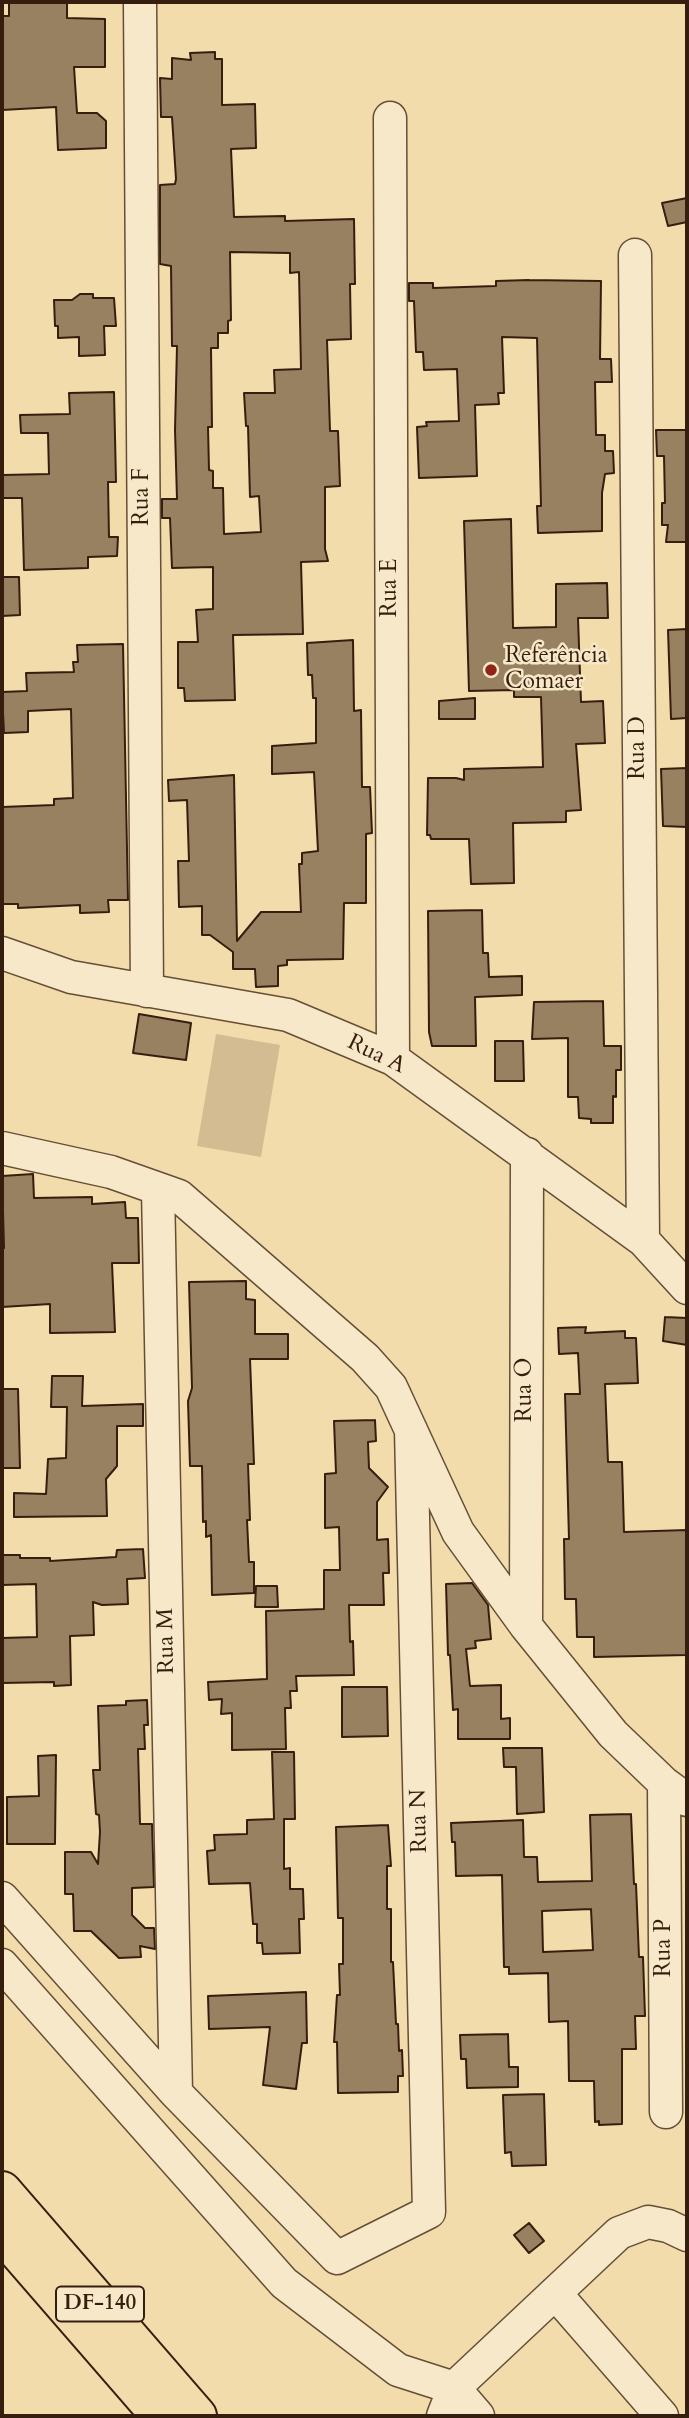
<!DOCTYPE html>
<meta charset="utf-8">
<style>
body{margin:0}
#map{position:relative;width:689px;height:2418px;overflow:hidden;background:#f3dcac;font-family:Cardo,serif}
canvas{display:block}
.frame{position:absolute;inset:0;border:4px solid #361e0e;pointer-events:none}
</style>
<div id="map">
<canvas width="689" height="2418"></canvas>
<div class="frame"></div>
</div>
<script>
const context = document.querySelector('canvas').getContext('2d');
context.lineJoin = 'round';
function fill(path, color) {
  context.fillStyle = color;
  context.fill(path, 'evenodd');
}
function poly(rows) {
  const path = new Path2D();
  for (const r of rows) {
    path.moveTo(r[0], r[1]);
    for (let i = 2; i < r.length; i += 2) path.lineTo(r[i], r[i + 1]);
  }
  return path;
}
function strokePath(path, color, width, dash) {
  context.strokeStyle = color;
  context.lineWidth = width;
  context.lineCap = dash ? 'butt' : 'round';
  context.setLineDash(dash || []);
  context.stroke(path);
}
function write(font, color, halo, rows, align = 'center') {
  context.font = font + ' Cardo,serif';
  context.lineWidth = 5;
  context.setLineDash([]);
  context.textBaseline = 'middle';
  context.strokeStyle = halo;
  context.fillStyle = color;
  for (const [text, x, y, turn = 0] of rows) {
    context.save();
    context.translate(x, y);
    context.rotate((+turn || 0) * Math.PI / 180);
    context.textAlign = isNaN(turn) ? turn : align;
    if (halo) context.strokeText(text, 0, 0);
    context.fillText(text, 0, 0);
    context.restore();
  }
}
fill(poly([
 [216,1034,280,1045,261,1157,197,1146]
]), '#d3bc91');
const building = poly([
 [9,2,67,2,67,18,105,19,105,67,74,67,77,113,97,113,106,121,106,148,58,150,56,107,2,110,2,16,9,16,9,2],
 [215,52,215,59,222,59,222,105,255,104,256,148,231,149,234,217,285,216,285,221,354,219,355,284,350,284,351,339,327,340,330,431,338,431,340,486,325,487,325,549,328,561,301,562,303,634,233,635,235,700,185,701,184,688,178,688,178,642,198,642,196,610,213,609,213,567,172,568,170,518,162,518,162,499,177,499,175,430,177,346,172,346,171,266,160,264,160,185,175,184,176,179,172,117,161,117,160,78,172,79,172,58,191,60,190,53,215,52],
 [230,252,290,253,290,273,299,272,301,369,274,370,275,393,244,393,246,426,248,426,250,497,259,496,261,532,224,534,223,488,213,488,213,471,209,470,208,427,212,427,211,348,218,348,218,333,228,333,228,321,231,320,230,252],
 [687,198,687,222,668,226,662,203,687,198],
 [529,280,601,281,600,359,611,359,612,382,595,382,596,435,605,435,605,451,613,451,614,473,605,474,602,493,602,531,538,533,537,506,541,506,537,338,502,337,504,393,498,393,499,404,475,405,477,476,419,478,417,427,427,426,426,422,459,421,457,369,424,370,423,352,416,352,414,301,409,301,409,283,433,283,433,288,496,286,496,281,529,280],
 [80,294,93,294,93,298,114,298,116,326,104,326,105,355,79,356,79,337,58,338,58,326,55,326,54,300,72,300,80,294],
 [114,392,116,482,108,482,109,537,118,537,117,556,88,557,88,568,24,570,22,498,2,498,3,475,49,474,48,433,21,433,20,415,70,414,69,393,114,392],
 [656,430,687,430,687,542,666,542,668,525,662,525,662,503,665,503,664,456,657,456,656,430],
 [511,519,513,628,556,627,556,584,607,583,608,618,578,618,581,702,603,701,605,743,576,744,581,810,566,811,566,822,513,823,514,883,471,884,469,839,431,839,430,835,427,835,428,778,456,778,464,780,464,769,543,767,541,697,514,697,514,690,469,691,464,521,511,519],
 [2,577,19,577,20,615,2,616,2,577],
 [687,629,687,718,671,719,668,630,687,629],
 [353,640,354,711,361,710,362,787,370,787,372,833,366,834,366,903,344,903,343,959,287,960,287,965,278,966,278,986,256,987,255,969,233,969,233,952,210,935,202,935,202,906,179,907,178,861,189,861,187,800,169,801,168,780,234,775,237,941,261,912,301,912,299,864,302,864,302,853,318,851,314,772,272,774,272,746,316,743,316,698,313,698,312,675,308,675,307,643,353,640],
 [123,644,128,900,108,900,109,912,80,913,80,905,18,908,18,904,2,904,2,807,54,805,54,799,73,798,71,709,28,711,28,732,4,733,2,692,27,691,26,673,74,672,73,662,78,662,77,645,123,644],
 [475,698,475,719,439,719,439,701,475,698],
 [687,768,687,827,663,826,661,769,687,768],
 [482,910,483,953,488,953,489,977,522,976,522,995,475,997,476,1046,432,1046,429,1032,428,911,482,910],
 [603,1001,604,1046,621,1046,621,1070,616,1070,616,1097,613,1096,613,1123,591,1123,591,1119,579,1118,578,1097,568,1097,568,1038,532,1039,534,1002,603,1001],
 [139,1014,191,1023,186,1060,133,1053,139,1014],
 [495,1041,523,1041,524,1081,495,1081,495,1041],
 [33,1174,34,1198,92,1197,92,1204,125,1202,126,1218,138,1218,139,1263,112,1263,115,1332,50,1333,50,1304,2,1307,2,1249,4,1248,2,1176,33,1174],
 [246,1281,246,1299,255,1300,255,1334,288,1334,288,1359,250,1359,254,1464,248,1464,250,1520,247,1520,249,1562,254,1562,254,1593,212,1595,211,1535,206,1537,206,1521,203,1522,202,1466,190,1466,188,1401,192,1388,189,1282,246,1281],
 [665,1317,687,1318,687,1345,663,1341,665,1317],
 [586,1327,585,1333,625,1331,625,1338,636,1338,638,1383,605,1384,608,1462,622,1462,624,1532,687,1530,687,1655,594,1657,594,1637,577,1637,576,1599,565,1599,564,1539,569,1539,565,1394,580,1394,578,1353,559,1354,558,1328,586,1327],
 [52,1376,83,1376,82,1406,143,1404,143,1426,117,1426,117,1466,106,1479,107,1516,14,1517,14,1493,46,1494,48,1459,66,1458,67,1407,51,1407,52,1376],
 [2,1389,18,1389,20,1468,2,1468,2,1389],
 [375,1420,376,1441,368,1442,369,1468,388,1487,377,1502,377,1540,388,1539,389,1573,383,1573,384,1605,349,1605,350,1642,353,1641,354,1675,296,1676,297,1691,290,1691,291,1708,285,1708,286,1749,232,1750,232,1713,221,1714,222,1699,209,1700,208,1682,267,1679,266,1611,324,1609,324,1570,340,1570,339,1527,325,1528,325,1474,336,1473,334,1421,375,1420],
 [143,1549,145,1578,127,1579,128,1604,102,1605,93,1602,94,1635,70,1636,71,1685,54,1686,54,1682,2,1683,2,1638,37,1637,36,1584,2,1585,2,1555,20,1555,20,1558,50,1558,50,1561,116,1557,117,1550,143,1549],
 [472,1583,488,1605,491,1639,475,1641,476,1648,466,1649,470,1686,501,1685,501,1719,510,1718,510,1739,458,1739,458,1709,453,1710,450,1655,448,1655,446,1584,472,1583],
 [256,1586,277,1586,278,1607,255,1607,256,1586],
 [342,1687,387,1687,388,1736,342,1737,342,1687],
 [147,1700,148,1725,144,1725,145,1749,138,1749,140,1824,152,1824,154,1887,132,1888,132,1915,145,1928,154,1928,155,1949,140,1946,141,1957,119,1958,91,1931,74,1931,73,1894,65,1894,65,1852,91,1852,98,1864,100,1832,99,1815,96,1814,93,1770,100,1770,98,1706,126,1705,126,1701,147,1700],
 [503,1748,542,1748,544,1812,517,1814,516,1767,504,1767,503,1748],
 [272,1752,294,1752,295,1819,284,1819,284,1869,290,1868,290,1889,303,1889,304,1919,299,1919,300,1953,263,1954,262,1943,257,1943,257,1924,253,1924,250,1883,209,1884,207,1851,215,1850,214,1835,247,1834,247,1820,274,1819,272,1752],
 [56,1755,55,1844,7,1844,7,1797,39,1796,38,1756,56,1755],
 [631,1814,634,1884,636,1884,639,1957,643,1957,645,2016,635,2016,636,2049,622,2049,622,2124,599,2125,599,2121,595,2122,594,2081,569,2081,568,2021,549,2022,548,1973,509,1974,509,1967,504,1967,502,1875,456,1876,455,1842,452,1842,451,1823,523,1820,524,1857,537,1857,538,1882,592,1881,590,1815,631,1814],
 [591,1909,593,1950,543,1952,542,1911,591,1909],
 [388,1825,391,1866,387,1866,387,1909,391,1909,391,1962,393,1962,396,2024,398,2024,399,2051,402,2050,403,2076,398,2076,398,2092,338,2093,337,2042,334,2042,337,1995,340,1995,339,1964,343,1964,343,1918,338,1918,336,1827,388,1825],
 [306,1992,307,2043,302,2043,296,2089,263,2085,270,2027,209,2029,208,1996,306,1992],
 [508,2034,509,2067,518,2067,518,2087,467,2088,466,2059,461,2059,460,2035,508,2034],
 [544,2094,546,2165,512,2166,511,2152,505,2153,503,2095,544,2094],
 [529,2223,544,2241,529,2253,514,2235,529,2223]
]);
fill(building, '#988160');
strokePath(building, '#361e0e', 2);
const minor = poly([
 [140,2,147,991],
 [390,118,393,1059],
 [635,255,643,1240],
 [2,953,71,977,288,1015,393,1059,643,1240,687,1288],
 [2,1148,111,1172,179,1196,365,1358,391,1387,458,1532,526,1626,613,1734,664,1783,687,1800],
 [158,1189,176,2093],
 [526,1626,527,1154],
 [664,1783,666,2112],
 [2,1898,176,2093,337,2258,429,2212,411,1430],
 [2,1965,284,2283,398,2370,454,2388,478,2416],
 [555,2293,662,2416],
 [443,2416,454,2388,619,2233,648,2222,668,2226,687,2235]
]);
const major = poly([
 [2,2191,197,2416],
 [3,2234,161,2416]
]);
strokePath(minor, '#654e36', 35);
strokePath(major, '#361e0e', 42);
strokePath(minor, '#f7e8c9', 32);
strokePath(major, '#f3dcac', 38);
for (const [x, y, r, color] of [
 [491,670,7,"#8f2418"]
]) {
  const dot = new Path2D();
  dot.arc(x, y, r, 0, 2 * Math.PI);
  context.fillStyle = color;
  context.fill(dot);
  strokePath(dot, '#f7e8c9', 2.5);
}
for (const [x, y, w] of [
 [100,2304,88]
]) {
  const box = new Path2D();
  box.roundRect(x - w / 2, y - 17.5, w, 35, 5);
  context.fillStyle = '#f7e8c9';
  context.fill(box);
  strokePath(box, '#361e0e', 2);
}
write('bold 21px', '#361e0e', null, [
 ["DF-140",100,2304]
]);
write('23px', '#361e0e', '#f7e8c9', [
 ["Rua F",143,497,-90],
 ["Rua E",391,588,-90],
 ["Rua D",639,748,-90],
 ["Rua A",376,1055,26],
 ["Rua O",526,1390,-90],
 ["Rua M",167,1641,-91],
 ["Rua N",420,1821,-91],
 ["Rua P",665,1948,-90]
]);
write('23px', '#361e0e', '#f7e8c9', [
 ["Referência",505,657],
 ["Comaer",505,683]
], 'left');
</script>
